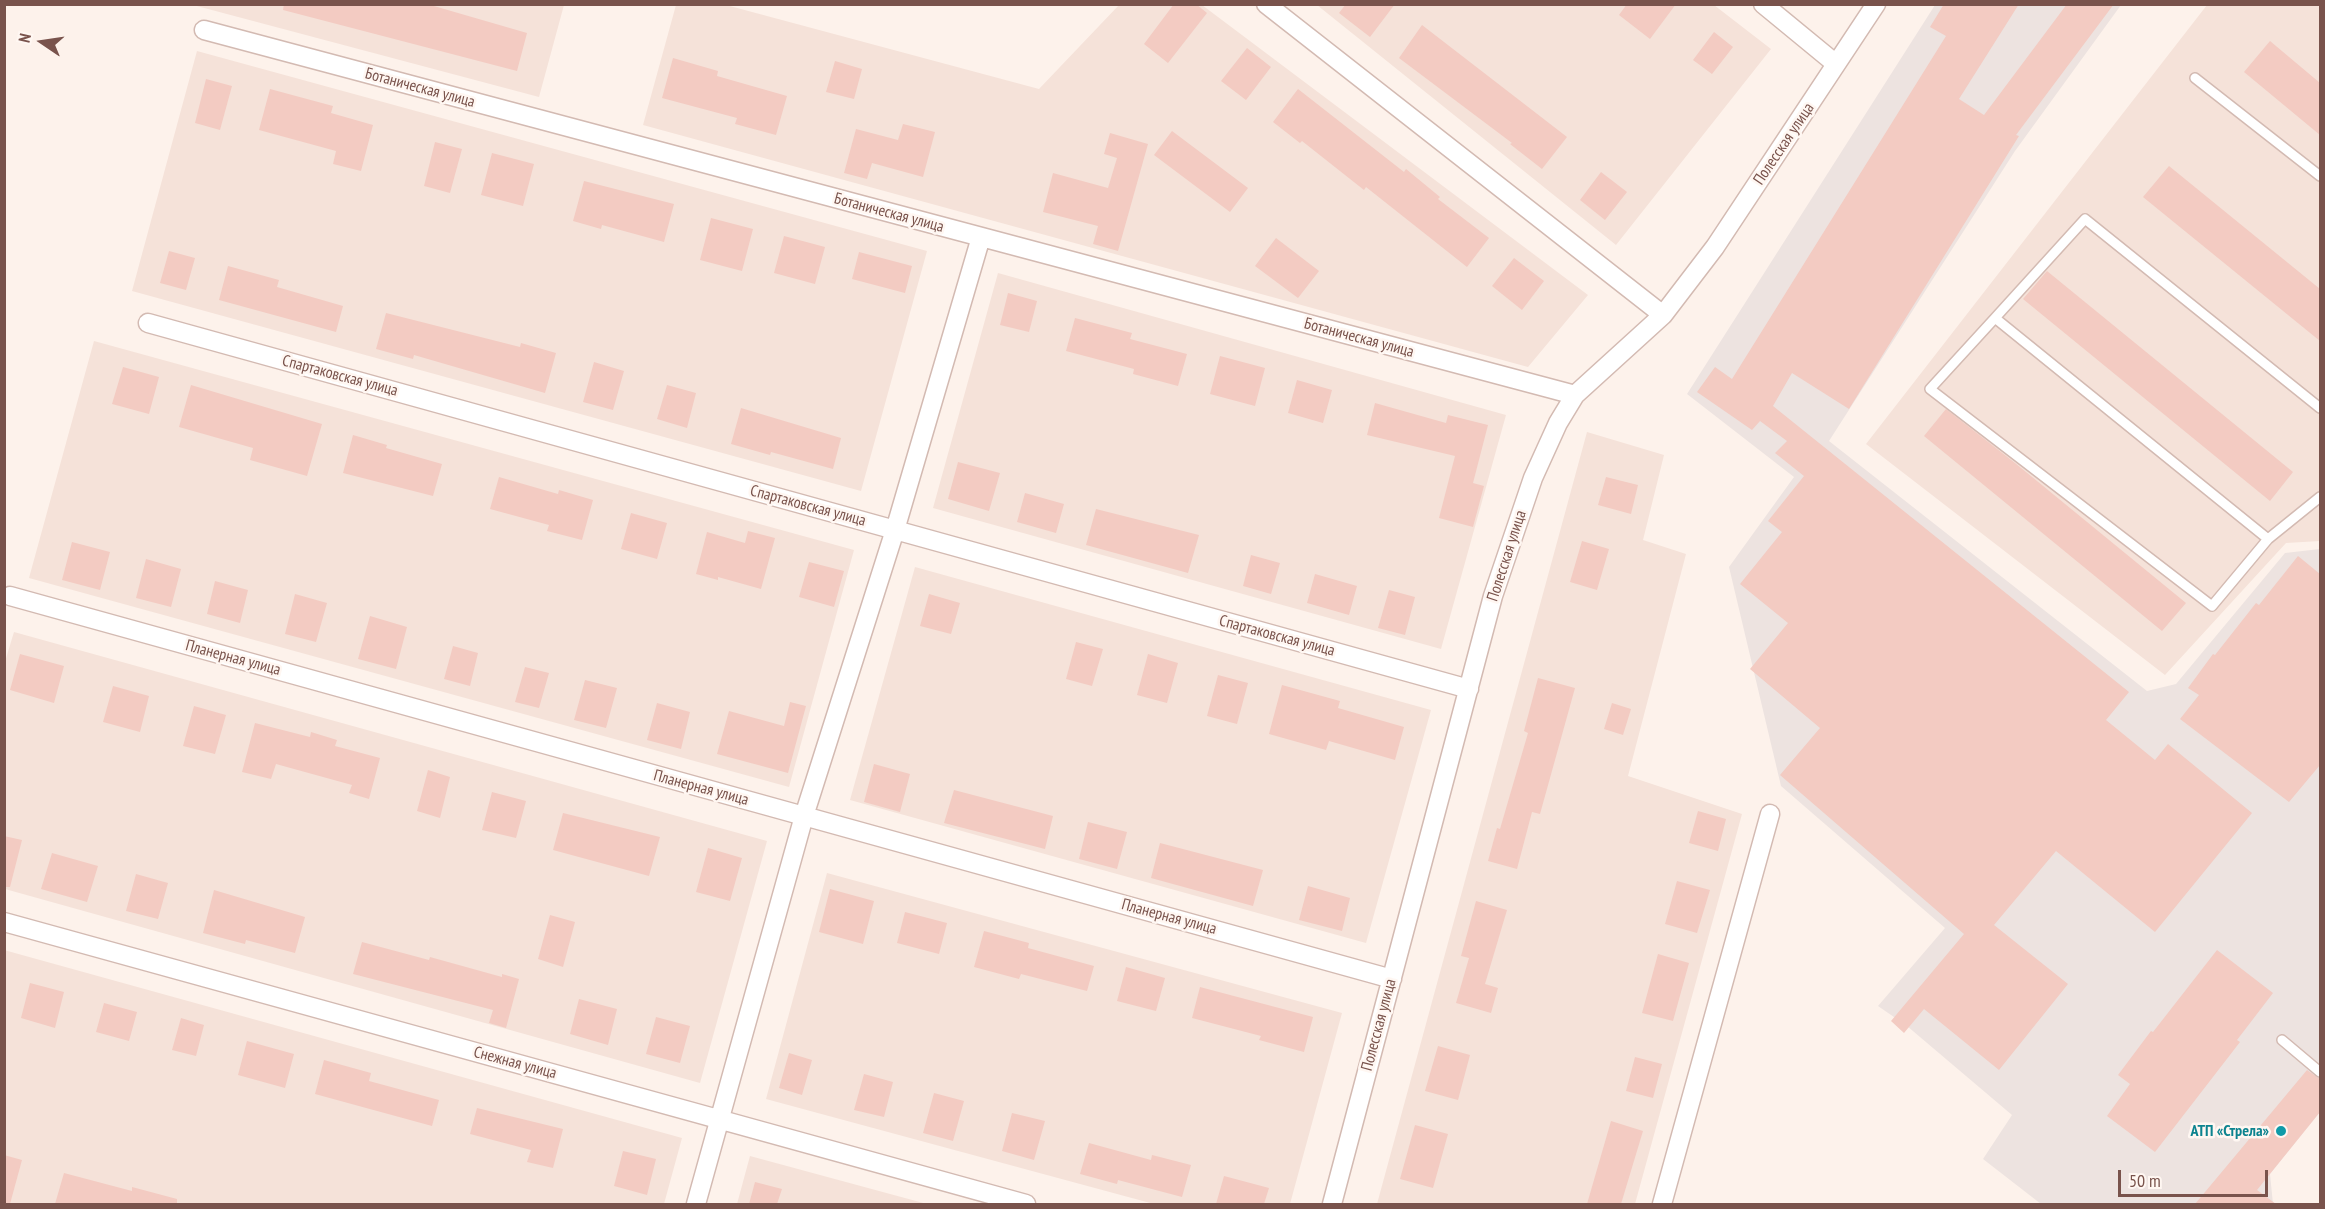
<!DOCTYPE html>
<meta charset="utf-8">
<style>
body{margin:0}
#map{position:relative;width:2325px;height:1209px;overflow:hidden;background:#fdf2eb;font-family:"PT Sans Narrow",sans-serif}
canvas{display:block}
.frame{position:absolute;inset:0;border:6px solid #79534c;pointer-events:none}
.north{position:absolute;left:12px;top:12px;width:60px;height:60px;-webkit-text-stroke:4px #fff7f2;paint-order:stroke;rotate:283deg;font-size:16px;font-weight:700;line-height:24px;text-align:center;color:#79534c}
.north::after{content:'';display:block;margin:auto;width:21px;height:27px;background:#79534c;clip-path:polygon(50% 0,100% 100%,50% 72%,0 100%)}
.scale{position:absolute;left:2118px;top:1170px;width:150px;height:27px;box-sizing:border-box;border:3px solid #79534c;border-top:0;padding-left:8px;font-size:18px;line-height:21px;white-space:nowrap;color:#79534c;-webkit-text-stroke:4px #fff7f2;paint-order:stroke}
</style>
<div id="map">
<canvas width="2325" height="1209"></canvas>
<div class="frame"></div>
<div class="north">N</div>
<div class="scale">50 m</div>
</div>
<script>
const context = document.querySelector('canvas').getContext('2d');
context.lineJoin = 'round';
function fill(path, color) {
  context.fillStyle = color;
  context.fill(path, 'evenodd');
}
function poly(rows) {
  const path = new Path2D();
  for (const r of rows) {
    path.moveTo(r[0], r[1]);
    for (let i = 2; i < r.length; i += 2) path.lineTo(r[i], r[i + 1]);
  }
  return path;
}
function strokePath(path, color, width, dash) {
  context.strokeStyle = color;
  context.lineWidth = width;
  context.lineCap = dash ? 'butt' : 'round';
  context.setLineDash(dash || []);
  context.stroke(path);
}
function write(font, color, halo, rows, align = 'center') {
  context.font = font + ' "PT Sans Narrow",sans-serif';
  context.lineWidth = 5;
  context.setLineDash([]);
  context.textBaseline = 'middle';
  context.strokeStyle = halo;
  context.fillStyle = color;
  for (const [text, x, y, turn = 0] of rows) {
    context.save();
    context.translate(x, y);
    context.rotate((+turn || 0) * Math.PI / 180);
    context.textAlign = isNaN(turn) ? turn : align;
    if (halo) context.strokeText(text, 0, 0);
    context.fillText(text, 0, 0);
    context.restore();
  }
}
fill(poly([
 [193,5,564,5,539,97],
 [676,5,726,5,1039,89,1119,5,1202,5,1588,295,1528,367,643,125],
 [1317,5,1714,5,1771,49,1616,245],
 [2207,5,2320,5,2320,541,2286,543,2165,675,1866,444],
 [197,51,927,251,861,491,132,291],
 [998,273,1506,415,1441,649,933,508],
 [94,341,854,550,789,787,29,578],
 [1587,432,1664,455,1643,540,1686,554,1628,776,1742,814,1635,1204,1377,1204],
 [915,567,1431,710,1366,943,850,800],
 [14,632,767,841,700,1083,5,889,4,665],
 [827,873,1342,1013,1290,1204,1154,1204,766,1099],
 [4,950,682,1138,664,1204,5,1204],
 [750,1156,927,1204,737,1204]
]), '#f5e2d9');
fill(poly([
 [1935,5,2121,5,2015,151,1829,441,2147,691,2176,684,2285,553,2320,549,2320,1112,2270,1174,2273,1204,2041,1204,1983,1159,2012,1115,1907,1026,1878,1006,1945,928,1781,786,1729,567,1794,477,1687,394]
]), '#ede3e0');
fill(poly([
 [284,4,427,4,527,33,517,71,283,10],
 [1174,4,1196,4,1207,13,1168,63,1144,44],
 [1346,4,1395,4,1370,37,1339,13],
 [1627,4,1676,4,1650,39,1619,15],
 [1944,4,2019,4,1959,99,1984,115,2067,4,2114,4,2016,135,2019,136,1849,409,1792,373,1773,406,2129,692,2106,720,2155,760,2168,744,2252,813,2155,932,2056,851,1994,925,2068,984,1999,1070,1924,1009,1904,1033,1891,1021,1964,934,1780,775,1820,728,1750,669,1788,623,1740,584,1782,532,1768,521,1804,476,1775,453,1787,441,1760,421,1752,430,1697,392,1715,367,1732,379,1946,36,1930,27],
 [1422,25,1567,137,1542,169,1510,144,1512,143,1399,58],
 [1714,32,1733,47,1712,74,1693,60],
 [2270,41,2320,83,2320,135,2244,72],
 [1247,48,1271,67,1246,100,1221,81],
 [673,58,718,71,717,76,787,96,776,135,735,124,737,118,662,98],
 [835,61,862,69,854,99,826,92],
 [206,79,232,86,220,130,195,123],
 [270,89,333,106,331,113,373,125,361,171,333,164,336,151,259,130],
 [1298,89,1404,172,1406,169,1440,197,1438,199,1489,238,1467,267,1366,187,1364,190,1302,141,1300,143,1273,122],
 [903,124,935,132,923,177,872,163,867,179,844,173,856,129,898,140],
 [1172,131,1248,188,1230,212,1154,155],
 [1110,133,1148,144,1118,251,1093,244,1098,226,1043,212,1053,173,1108,188,1117,158,1104,154],
 [435,142,462,149,450,193,424,186],
 [492,153,534,164,523,206,481,195],
 [2169,166,2320,289,2320,341,2143,197],
 [1601,172,1627,192,1605,220,1580,200],
 [584,181,674,204,664,242,602,225,601,229,573,221],
 [711,218,753,229,742,271,700,260],
 [784,236,825,247,815,284,774,273],
 [1276,238,1319,271,1298,298,1255,266],
 [169,251,195,258,186,290,160,283],
 [859,252,912,266,905,293,852,279],
 [1514,258,1544,281,1522,310,1492,286],
 [228,266,279,280,277,287,343,306,336,332,219,300],
 [2047,271,2293,472,2270,501,2023,299],
 [1008,293,1037,301,1029,332,1000,325],
 [386,313,520,347,521,343,556,353,545,393,414,355,413,359,376,349],
 [1075,318,1132,333,1130,339,1187,354,1178,386,1133,374,1134,369,1066,351],
 [1220,356,1265,368,1255,406,1210,394],
 [594,362,624,371,613,410,583,402],
 [123,367,159,377,149,414,112,404],
 [1297,380,1332,390,1323,423,1288,413],
 [191,385,322,424,307,476,250,460,253,448,179,427],
 [667,385,696,393,687,428,657,419],
 [1375,403,1446,423,1448,415,1488,425,1473,483,1484,486,1473,527,1439,518,1455,456,1367,435],
 [741,408,841,438,833,469,771,452,770,455,731,444],
 [1946,409,2015,463,2186,603,2162,631,1924,436],
 [353,435,387,445,386,448,442,464,433,496,343,473],
 [958,462,1000,473,989,511,948,499],
 [499,477,558,494,559,490,593,500,582,540,547,531,549,525,490,509],
 [1606,477,1638,485,1631,514,1598,505],
 [1025,493,1064,504,1056,533,1017,522],
 [1096,509,1199,535,1188,573,1086,545],
 [631,513,667,523,657,559,621,549],
 [748,531,775,538,761,589,718,577,718,580,696,574,707,532,745,543],
 [1582,541,1609,549,1597,590,1570,582],
 [72,542,110,552,100,590,62,580],
 [1251,555,1280,563,1271,594,1243,586],
 [2298,556,2320,574,2320,765,2289,802,2180,719,2199,695,2188,688,2213,654,2215,655,2256,603,2259,605],
 [146,559,181,569,171,607,136,598],
 [809,562,844,571,834,607,799,597],
 [1315,574,1357,586,1349,615,1307,603],
 [215,581,248,590,240,623,207,614],
 [1389,590,1415,597,1405,635,1378,628],
 [295,594,327,603,316,642,285,634],
 [929,594,960,603,951,634,920,626],
 [370,616,407,627,396,669,358,659],
 [1076,642,1103,649,1092,686,1066,679],
 [453,646,478,653,470,686,444,679],
 [20,654,64,666,54,703,10,690],
 [1148,654,1178,663,1167,703,1137,695],
 [525,667,549,673,539,708,515,702],
 [1218,675,1248,683,1237,724,1207,716],
 [1538,678,1575,688,1540,814,1532,812,1517,869,1488,861,1497,828,1500,829,1528,733,1524,731],
 [585,680,617,688,606,728,574,720],
 [1282,685,1340,701,1338,708,1404,727,1395,760,1329,741,1326,750,1269,734],
 [113,686,149,696,140,732,103,722],
 [790,702,806,706,788,773,717,754,729,711,784,726],
 [657,703,690,712,681,749,647,740],
 [1612,703,1631,709,1623,735,1604,729],
 [194,706,226,715,215,754,183,746],
 [255,723,310,737,311,732,337,740,335,746,380,758,369,799,349,793,352,785,276,764,271,779,242,772],
 [874,764,910,774,900,812,864,802],
 [428,770,450,777,440,818,417,811],
 [954,790,1053,816,1045,849,944,823],
 [492,792,526,801,516,838,482,830],
 [1698,811,1726,819,1718,851,1689,843],
 [563,813,660,837,649,876,553,850],
 [1088,822,1127,832,1117,869,1079,859],
 [4,836,22,840,10,887,4,887],
 [1160,843,1263,870,1253,906,1151,878],
 [708,848,742,858,730,901,696,892],
 [52,853,98,866,87,902,41,889],
 [136,874,168,883,158,919,126,911],
 [1677,881,1710,890,1697,933,1665,924],
 [1308,886,1350,898,1342,931,1299,920],
 [830,889,874,901,863,944,819,932],
 [214,890,305,917,295,953,246,940,245,944,203,933],
 [1476,901,1507,910,1485,984,1498,988,1491,1013,1456,1003,1469,958,1461,956],
 [905,912,947,923,939,954,897,943],
 [550,915,575,922,563,967,538,959],
 [984,931,1029,943,1028,948,1094,966,1087,991,1021,974,1019,979,974,967],
 [362,942,429,960,430,957,502,977,502,974,519,979,506,1028,489,1023,493,1010,353,974],
 [2217,950,2273,993,2237,1040,2240,1042,2155,1152,2107,1116,2130,1084,2118,1075,2151,1031,2153,1032],
 [1658,954,1689,963,1673,1021,1642,1013],
 [1126,967,1165,978,1156,1011,1117,1001],
 [30,983,64,992,55,1028,21,1018],
 [1200,987,1313,1017,1304,1052,1259,1040,1261,1036,1192,1018],
 [579,999,617,1009,608,1045,570,1034],
 [104,1003,137,1012,129,1041,96,1032],
 [656,1017,690,1026,680,1063,646,1054],
 [181,1018,204,1025,196,1056,172,1050],
 [247,1041,294,1054,285,1088,238,1075],
 [1438,1046,1470,1055,1458,1100,1425,1091],
 [789,1053,812,1060,802,1095,779,1088],
 [1635,1057,1662,1064,1653,1098,1626,1091],
 [324,1060,371,1073,369,1081,439,1100,432,1126,315,1094],
 [2307,1070,2320,1079,2320,1112,2257,1190,2276,1204,2195,1204],
 [864,1074,893,1082,884,1117,854,1110],
 [934,1093,964,1101,953,1141,923,1133],
 [477,1108,563,1129,553,1168,527,1162,531,1150,470,1134],
 [1012,1113,1045,1121,1034,1160,1002,1151],
 [1611,1121,1643,1131,1621,1204,1587,1204],
 [1415,1125,1448,1134,1433,1188,1400,1179],
 [1089,1143,1151,1160,1152,1155,1191,1165,1182,1197,1118,1180,1117,1184,1080,1174],
 [623,1151,656,1159,647,1195,614,1186],
 [4,1155,22,1160,10,1204,4,1204],
 [64,1173,132,1191,132,1187,177,1199,177,1204,55,1204],
 [1224,1176,1269,1188,1264,1204,1216,1204],
 [755,1182,782,1189,777,1204,749,1204]
]), '#f3cbc2');
const service = poly([
 [2195,78,2320,176],
 [1995,318,2268,539,2212,606,1930,389,1995,318,2085,219,2320,408],
 [2268,539,2320,497],
 [2282,1040,2320,1072]
]);
const minor = poly([
 [1266,4,1663,315],
 [1763,4,1836,64],
 [204,30,1575,395],
 [148,323,1469,689],
 [10,596,1392,979],
 [4,922,1026,1204],
 [696,1204,804,816,895,530,981,237],
 [1332,1204,1493,596,1533,478,1558,423,1575,395,1663,315,1715,247,1876,4],
 [1662,1204,1770,814]
]);
strokePath(service, '#d3bab2', 12);
strokePath(minor, '#d3bab2', 21);
strokePath(service, '#fff', 9);
strokePath(minor, '#fff', 18);
for (const [x, y, r, color] of [
 [2281,1131,6,"#0f9aa8"]
]) {
  const dot = new Path2D();
  dot.arc(x, y, r, 0, 2 * Math.PI);
  context.fillStyle = color;
  context.fill(dot);
  strokePath(dot, '#fff7f2', 2);
}
write('16px', '#79534c', '#fff7f2', [
 ["Ботаническая улица",420,88,15],
 ["Полесская улица",1784,144,-56],
 ["Ботаническая улица",889,213,15],
 ["Ботаническая улица",1359,338,15],
 ["Спартаковская улица",340,376,15],
 ["Спартаковская улица",808,506,15],
 ["Полесская улица",1507,556,-72],
 ["Спартаковская улица",1277,636,15],
 ["Планерная улица",233,658,15],
 ["Планерная улица",701,788,15],
 ["Планерная улица",1169,917,15],
 ["Полесская улица",1379,1025,-75],
 ["Снежная улица",515,1063,15]
]);
write('bold 16px', '#0d838f', '#fff7f2', [
 ["АТП «Стрела»",2269,1131]
], 'right');
</script>
